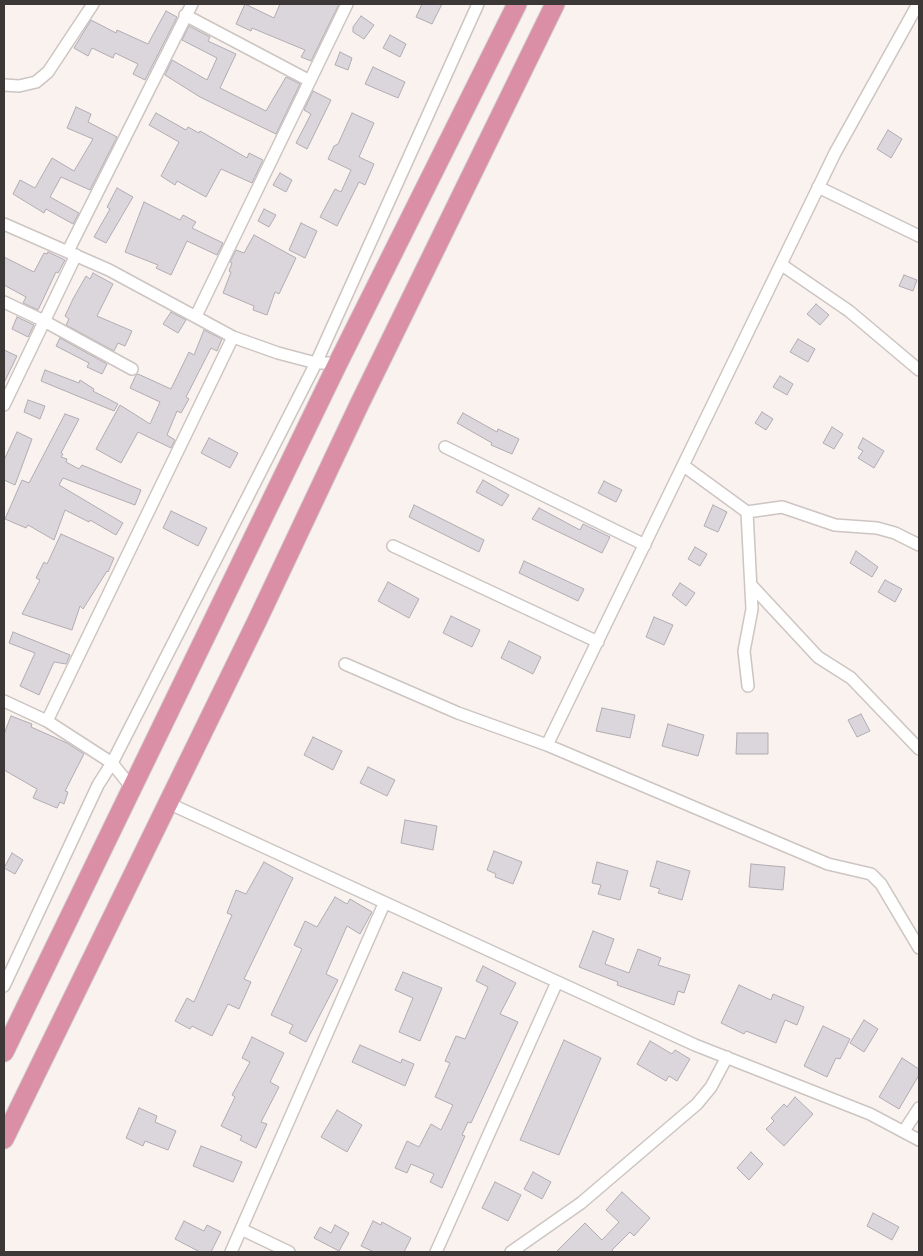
<!DOCTYPE html>
<style>
body{margin:0}
#map{position:relative;width:923px;height:1256px;overflow:hidden;background:#faf2ef;font-family:Commissioner,sans-serif}
canvas{display:block}
.frame{position:absolute;inset:0;border:5px solid #3b3837;pointer-events:none}
</style>
<div id="map">
<canvas width="923" height="1256"></canvas>
<div class="frame"></div>
</div>
<script>
const context = document.querySelector('canvas').getContext('2d');
context.lineJoin = 'round';
function fill(path, color) {
  context.fillStyle = color;
  context.fill(path, 'evenodd');
}
function poly(rows) {
  const path = new Path2D();
  for (const r of rows) {
    path.moveTo(r[0], r[1]);
    for (let i = 2; i < r.length; i += 2) path.lineTo(r[i], r[i + 1]);
  }
  return path;
}
function strokePath(path, color, width, dash) {
  context.strokeStyle = color;
  context.lineWidth = width;
  context.lineCap = dash ? 'butt' : 'round';
  context.setLineDash(dash || []);
  context.stroke(path);
}
const building = poly([
 [245,4,274,18,280,4,339,4,311,61,301,57,305,50,252,28,251,31,236,24,245,4],
 [422,4,442,4,432,24,416,17,422,4],
 [166,11,177,17,145,80,133,74,138,64,115,53,113,58,92,48,88,56,74,48,91,20,116,33,117,30,148,44,166,11],
 [361,16,374,25,364,39,353,32,353,27,361,16],
 [189,26,210,37,208,41,236,54,220,88,266,111,286,77,300,84,276,134,200,97,165,75,172,60,207,80,217,58,182,40,189,26],
 [390,35,406,44,400,57,383,48,390,35],
 [340,52,352,58,348,70,335,65,340,52],
 [373,67,405,82,398,98,365,84,373,67],
 [313,91,331,100,307,149,296,143,311,114,304,110,313,91],
 [76,107,91,114,88,122,117,137,90,190,61,177,50,197,79,213,73,224,46,209,44,213,13,194,20,180,35,188,52,158,74,171,93,139,67,128,76,107],
 [156,113,186,130,188,127,199,133,200,131,247,158,249,153,263,160,252,183,221,169,206,197,177,181,175,185,161,176,179,142,149,125,156,113],
 [352,113,374,123,359,157,374,164,365,185,359,182,337,226,320,217,335,189,341,192,351,170,328,159,334,146,338,144,352,113],
 [888,130,902,139,891,158,877,149,888,130],
 [280,173,292,180,286,192,273,185,280,173],
 [117,188,133,197,106,243,94,237,110,209,107,207,117,188],
 [144,202,180,220,183,215,196,222,192,228,223,243,217,255,187,241,171,275,156,268,158,265,125,252,144,202],
 [264,209,276,215,269,227,258,221,264,209],
 [301,223,317,231,305,258,289,250,301,223],
 [254,235,296,258,279,294,275,292,267,315,253,310,254,306,223,293,231,272,229,271,232,263,230,262,236,250,244,253,254,235],
 [48,252,65,260,58,273,56,272,38,310,23,303,26,297,4,285,4,257,34,272,44,253,47,254,48,252],
 [93,273,113,284,97,316,132,331,125,346,118,343,114,351,66,325,69,319,65,316,73,299,86,276,90,279,93,273],
 [904,275,917,280,913,291,899,286,904,275],
 [816,304,829,315,820,325,807,314,816,304],
 [171,312,186,320,178,333,163,324,171,312],
 [17,317,34,325,28,337,12,329,17,317],
 [204,330,222,339,217,351,211,348,186,397,189,399,181,413,177,411,167,435,175,440,171,448,138,432,121,463,96,449,120,405,150,424,160,402,130,388,136,375,138,374,171,389,189,352,194,355,204,330],
 [60,338,107,364,102,374,87,367,89,363,56,346,60,338],
 [798,339,815,349,808,362,790,352,798,339],
 [4,350,17,356,4,383,4,350],
 [45,370,79,383,80,380,94,389,93,391,118,404,114,411,41,381,45,370],
 [780,376,793,384,787,395,773,387,780,376],
 [28,400,45,406,40,419,24,412,28,400],
 [762,412,773,419,766,430,755,423,762,412],
 [463,413,497,432,498,429,519,439,512,454,491,445,492,443,457,423,463,413],
 [65,414,79,419,61,453,63,454,61,457,67,459,66,462,79,469,82,465,141,490,135,505,63,478,59,485,123,523,116,535,90,520,89,522,65,510,54,540,28,525,26,528,5,519,22,480,29,483,65,414],
 [832,427,843,434,834,449,823,443,832,427],
 [17,432,32,439,15,485,4,480,4,460,17,432],
 [209,438,238,453,230,468,201,453,209,438],
 [863,438,884,451,874,468,858,458,863,451,858,448,863,438],
 [483,480,509,495,502,506,476,492,483,480],
 [604,481,622,490,616,502,598,493,604,481],
 [414,505,484,540,479,552,409,517,414,505],
 [713,505,727,512,718,532,704,526,713,505],
 [539,508,580,530,583,524,610,537,602,553,532,519,539,508],
 [171,511,207,528,198,546,163,528,171,511],
 [61,534,114,558,108,572,107,571,83,609,80,606,72,630,22,614,40,580,36,578,44,562,47,564,61,534],
 [695,547,707,554,700,566,688,559,695,547],
 [856,551,878,567,872,577,850,563,856,551],
 [524,561,584,589,578,601,519,573,524,561],
 [885,580,902,589,895,602,878,592,885,580],
 [388,582,419,599,409,618,378,601,388,582],
 [680,583,695,593,686,606,672,595,680,583],
 [451,616,480,630,472,647,443,633,451,616],
 [654,617,673,625,664,645,646,637,654,617],
 [13,632,70,655,66,664,54,662,39,695,20,686,35,653,9,643,13,632],
 [509,641,541,657,533,674,501,658,509,641],
 [602,708,635,715,630,738,596,731,602,708],
 [861,714,870,731,857,737,848,720,861,714],
 [11,716,32,724,31,727,67,743,84,754,65,791,68,792,64,804,60,802,57,808,33,798,37,789,4,770,4,734,11,716],
 [668,724,704,735,698,756,662,746,668,724],
 [737,733,768,733,768,754,736,754,737,733],
 [313,737,342,751,333,770,304,755,313,737],
 [368,767,395,780,387,796,360,783,368,767],
 [405,820,437,826,433,850,401,843,405,820],
 [494,851,522,862,513,884,495,877,496,874,487,870,494,851],
 [12,853,23,860,15,874,4,868,12,853],
 [657,861,690,871,682,900,658,893,660,889,650,886,657,861],
 [264,862,293,878,244,979,251,982,239,1009,228,1004,212,1036,192,1026,190,1029,175,1021,187,998,194,1002,232,915,227,913,236,890,246,894,264,862],
 [597,862,628,871,620,900,598,894,601,885,592,883,597,862],
 [751,864,785,867,783,890,749,887,751,864],
 [335,897,347,904,350,899,372,912,360,934,347,926,326,974,338,980,306,1042,289,1033,293,1025,271,1015,302,949,294,945,305,921,317,927,335,897],
 [593,931,614,939,605,964,629,973,638,949,661,958,658,965,690,975,684,993,678,991,674,1005,617,985,618,982,579,967,593,931],
 [483,966,516,983,500,1014,518,1022,471,1123,468,1122,462,1135,465,1136,442,1188,430,1182,434,1174,411,1164,407,1173,395,1168,407,1141,419,1147,431,1124,441,1130,453,1105,435,1097,450,1063,445,1061,456,1036,465,1039,488,987,476,981,483,966],
 [403,972,442,988,420,1041,399,1032,413,998,395,990,403,972],
 [739,985,771,1000,773,994,804,1007,797,1025,785,1020,776,1043,746,1031,744,1034,721,1023,739,985],
 [864,1020,878,1029,864,1052,850,1043,864,1020],
 [823,1026,850,1039,840,1059,836,1058,827,1077,804,1066,823,1026],
 [252,1037,284,1053,270,1082,279,1087,261,1122,267,1124,256,1148,240,1140,242,1136,221,1126,235,1097,232,1095,250,1062,242,1058,252,1037],
 [564,1040,601,1058,559,1155,520,1140,564,1040],
 [650,1041,672,1054,675,1050,690,1059,677,1081,669,1076,666,1081,637,1064,650,1041],
 [360,1045,401,1063,402,1059,414,1064,405,1086,352,1062,360,1045],
 [902,1058,919,1069,919,1075,899,1109,879,1097,902,1058],
 [795,1097,813,1114,784,1146,766,1129,774,1121,771,1118,784,1104,787,1107,795,1097],
 [139,1108,157,1116,155,1122,176,1131,168,1150,145,1141,143,1146,126,1138,139,1108],
 [337,1110,362,1125,347,1152,321,1137,337,1110],
 [201,1146,242,1162,233,1182,193,1166,201,1146],
 [751,1152,763,1164,749,1180,737,1168,751,1152],
 [533,1172,551,1182,542,1199,524,1189,533,1172],
 [495,1182,521,1195,508,1221,482,1208,495,1182],
 [622,1192,650,1218,634,1236,630,1232,612,1250,614,1252,556,1252,585,1223,602,1240,619,1222,606,1210,622,1192],
 [873,1213,899,1227,892,1240,867,1226,873,1213],
 [184,1221,204,1231,207,1225,221,1232,211,1252,200,1252,175,1239,184,1221],
 [373,1221,381,1225,382,1222,411,1238,404,1252,374,1252,361,1246,373,1221],
 [335,1225,349,1233,339,1251,314,1238,320,1227,331,1233,335,1225]
]);
fill(building, '#dad6dc');
strokePath(building, '#b0acb2', 1);
const minor = poly([
 [185,15,310,81],
 [4,85,19,86,36,82,48,72,93,4],
 [818,187,919,236],
 [4,224,109,270,233,337,47,721,4,701],
 [68,251,192,4],
 [782,265,849,311,919,370],
 [4,302,44,321,132,369],
 [196,316,347,4],
 [233,337,278,353,316,363,338,363],
 [4,405,76,255],
 [445,447,645,545],
 [684,466,747,512,782,507,835,525,877,528,895,533,919,545],
 [747,512,752,609,744,651,748,686],
 [393,546,598,642],
 [752,586,818,657,851,678,919,749],
 [345,664,458,713,547,745,828,864,871,874,881,884,919,948],
 [547,745,835,153,918,4],
 [132,788,112,763,316,363,478,4],
 [168,803,695,1045,870,1114,919,1140],
 [4,986,98,785,112,763,47,721],
 [904,1131,919,1108],
 [241,1229,289,1252],
 [231,1252,384,904],
 [436,1252,557,982],
 [511,1252,581,1203,697,1104,711,1087,727,1057]
]);
const trunk = poly([
 [4,1052,338,363,517,4],
 [4,1139,257,621,359,405,555,4]
]);
strokePath(minor, '#ccc5c2', 14);
strokePath(trunk, '#d0cfcf', 21);
strokePath(minor, '#fff', 11);
strokePath(trunk, '#db8fa6', 19);
</script>
